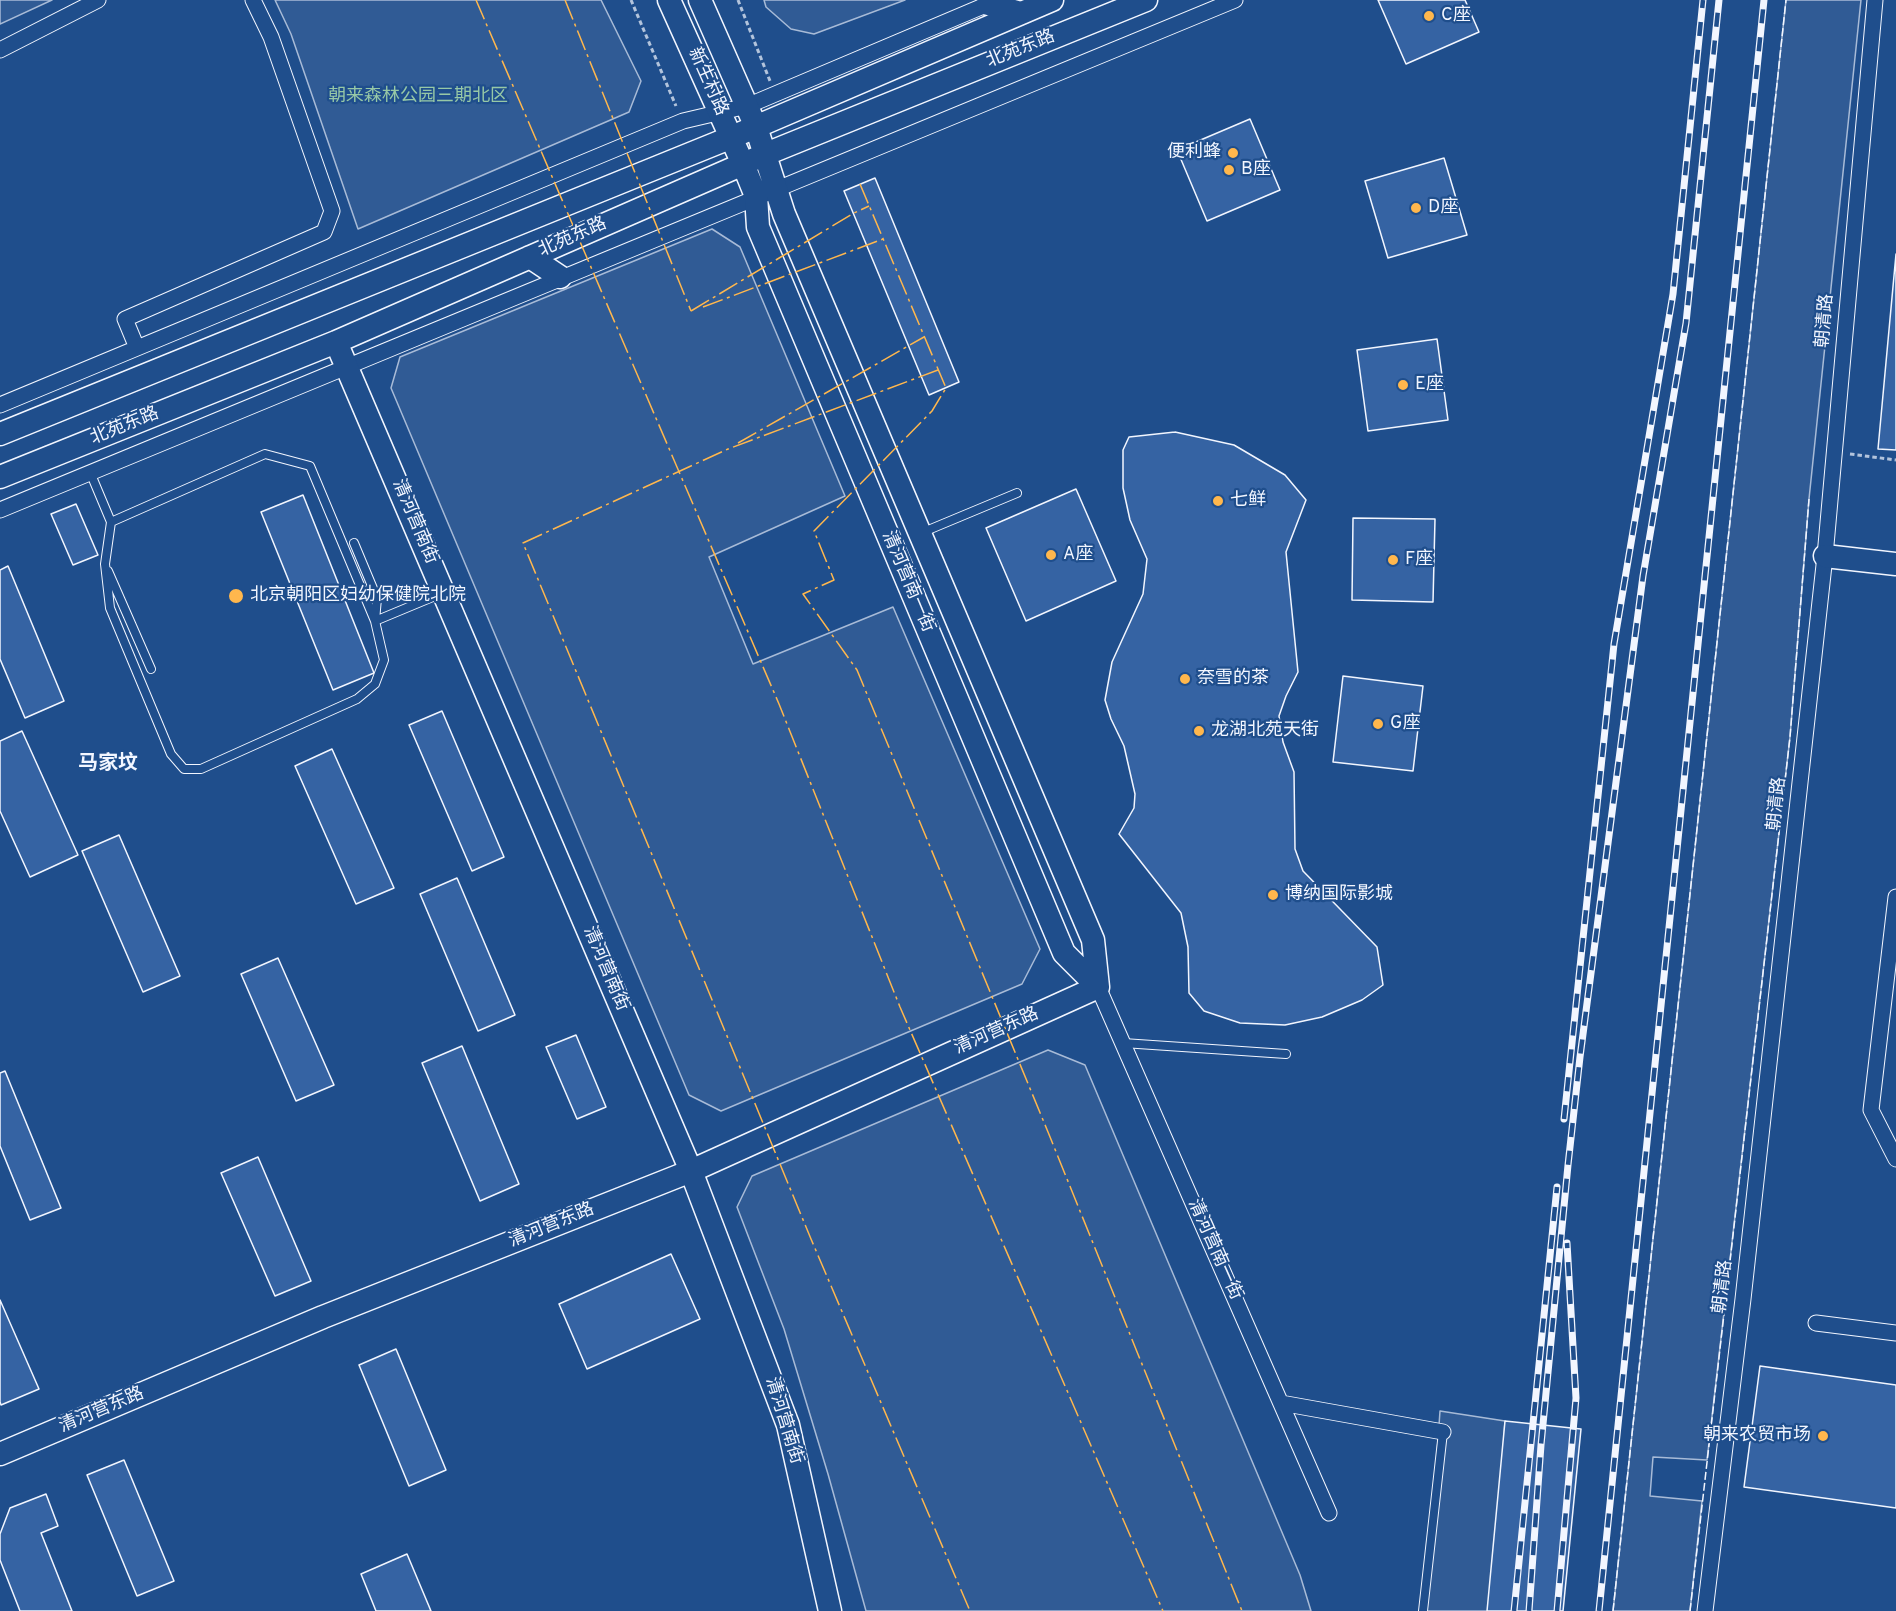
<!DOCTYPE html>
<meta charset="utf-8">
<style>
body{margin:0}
canvas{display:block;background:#1f4e8c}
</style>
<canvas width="1896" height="1611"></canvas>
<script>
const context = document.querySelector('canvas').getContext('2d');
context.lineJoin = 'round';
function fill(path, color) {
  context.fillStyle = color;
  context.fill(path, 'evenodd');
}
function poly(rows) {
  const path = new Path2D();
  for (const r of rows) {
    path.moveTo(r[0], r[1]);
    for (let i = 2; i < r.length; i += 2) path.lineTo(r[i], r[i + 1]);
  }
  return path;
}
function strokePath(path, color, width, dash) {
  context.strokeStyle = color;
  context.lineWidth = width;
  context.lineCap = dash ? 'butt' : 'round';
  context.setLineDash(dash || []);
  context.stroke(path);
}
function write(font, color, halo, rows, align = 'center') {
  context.font = font + ' Overpass,"Noto Sans SC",sans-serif';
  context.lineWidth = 4.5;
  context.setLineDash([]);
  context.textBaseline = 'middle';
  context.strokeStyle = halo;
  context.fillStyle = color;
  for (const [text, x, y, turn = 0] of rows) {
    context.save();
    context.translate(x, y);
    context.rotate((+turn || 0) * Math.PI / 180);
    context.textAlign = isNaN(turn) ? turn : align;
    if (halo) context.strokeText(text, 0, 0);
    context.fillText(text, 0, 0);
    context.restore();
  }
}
const built = poly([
 [0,0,52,0,0,24,0,0],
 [275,0,601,0,641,81,629,112,358,229,291,34,275,0],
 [764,0,905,0,814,34,791,29,766,7,764,0],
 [1786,0,1861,0,1809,499,1790,737,1707,1460,1653,1457,1650,1496,1702,1501,1690,1611,1613,1611,1786,0],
 [712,229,740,247,845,496,709,557,753,664,893,607,1040,949,1022,984,721,1111,689,1095,391,388,400,357,712,229],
 [1048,1050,1085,1065,1300,1575,1311,1611,866,1611,828,1474,784,1329,737,1207,752,1176,1048,1050],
 [1440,1411,1505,1421,1492,1611,1426,1611,1440,1411]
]);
fill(built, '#305b95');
strokePath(built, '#a8bbd7', 1.5);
const building = poly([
 [1378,0,1465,0,1479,32,1406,64,1378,0],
 [1250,119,1280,190,1207,221,1177,150,1250,119],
 [1444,158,1467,235,1388,258,1365,181,1444,158],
 [875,178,959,382,929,395,844,191,875,178],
 [1896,254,1896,450,1878,449,1896,254],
 [1437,339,1448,420,1368,431,1357,350,1437,339],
 [1175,432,1234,445,1285,475,1306,500,1286,552,1298,672,1286,696,1279,716,1283,742,1294,772,1295,849,1303,871,1377,947,1383,985,1362,1000,1322,1017,1285,1025,1240,1023,1204,1011,1189,993,1188,947,1181,913,1119,834,1134,808,1135,794,1124,746,1111,719,1105,700,1112,662,1143,594,1147,559,1130,520,1123,488,1123,450,1129,437,1175,432],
 [1076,489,1116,581,1026,621,986,528,1076,489],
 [303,495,374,673,333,690,261,512,303,495],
 [76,504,98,555,73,565,51,514,76,504],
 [1353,518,1435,519,1433,602,1352,600,1353,518],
 [8,566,64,701,25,718,0,659,0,570,8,566],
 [1343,676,1423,686,1413,771,1333,762,1343,676],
 [442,711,504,857,472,871,409,725,442,711],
 [22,731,78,855,30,877,0,811,0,741,22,731],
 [332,749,394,888,356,904,295,766,332,749],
 [119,835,180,976,143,992,82,851,119,835],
 [457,878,515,1015,478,1031,420,894,457,878],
 [278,958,334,1085,296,1101,241,974,278,958],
 [576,1035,606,1107,577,1119,546,1047,576,1035],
 [462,1046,519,1184,480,1201,422,1063,462,1046],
 [5,1071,61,1208,30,1220,0,1146,0,1073,5,1071],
 [258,1157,311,1281,275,1296,221,1173,258,1157],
 [671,1254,700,1319,587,1369,559,1304,671,1254],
 [0,1300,39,1389,1,1405,0,1402,0,1300],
 [396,1349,446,1470,409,1486,359,1365,396,1349],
 [1760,1366,1896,1385,1896,1508,1744,1487,1760,1366],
 [1505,1421,1581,1429,1563,1611,1487,1611,1505,1421],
 [124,1460,174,1581,137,1596,87,1475,124,1460],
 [46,1494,58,1526,41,1533,72,1611,20,1611,0,1560,0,1534,10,1508,46,1494],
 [407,1554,431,1611,376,1611,361,1574,407,1554]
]);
fill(building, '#3563a3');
strokePath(building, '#f2f6ff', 1.5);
const lane = poly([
 [90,472,111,522],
 [921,533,1017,493],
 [354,543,377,598,375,621,384,660,375,684,357,699,201,769,184,769,171,754,110,608,105,564,111,522,265,454,310,466,375,621],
 [108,571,151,669],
 [375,621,440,594],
 [1123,1043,1286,1054],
 [1423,1611,1443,1432]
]);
const street = poly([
 [0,50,98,0],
 [137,348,125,319,324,232,332,211,271,37,253,0],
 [0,405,683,121,747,106,988,4],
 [0,510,1235,0],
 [1896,897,1871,1110,1896,1159],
 [1098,987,1329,1513],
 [1816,1323,1896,1333],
 [1281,1403,1443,1432],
 [1705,1611,1743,1299,1825,556,1875,0]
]);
const secondary = poly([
 [669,0,743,164,756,196,758,227,1064,953,1098,987],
 [700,0,756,127,784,214,1093,940,1098,987],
 [988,4,1021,13],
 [530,257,560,277],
 [336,342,691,1171,788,1425,830,1611],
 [0,434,732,137,1052,0],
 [0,477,336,342,766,154,1146,0],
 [1825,556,1896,564],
 [0,1454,323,1317,691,1171,1098,987]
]);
strokePath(lane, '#f2f6ff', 10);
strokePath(street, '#f2f6ff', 17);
strokePath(secondary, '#f2f6ff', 25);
strokePath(poly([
 [631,0,676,106],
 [738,0,770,81],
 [1850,454,1896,460]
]), '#b3c4dc', 3, [4.5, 3]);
strokePath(lane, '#1f4e8c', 8);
strokePath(street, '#1f4e8c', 15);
strokePath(secondary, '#1f4e8c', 22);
const rail = poly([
 [1564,1119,1614,644,1673,294,1703,0],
 [1514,1611,1557,1187],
 [1529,1611,1541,1445,1568,1165,1580,1057,1643,576,1686,323,1719,0],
 [1557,1611,1576,1398,1567,1243],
 [1599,1611,1764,0]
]);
strokePath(rail, '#f2f6ff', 7);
strokePath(rail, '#1f4e8c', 4.5, [14]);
strokePath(poly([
 [1613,1611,1786,0],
 [1690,1611,1790,737,1809,499]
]), '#f2f6ff', 1.5, [8, 3]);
strokePath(poly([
 [476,0,779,704,900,1007,1163,1611],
 [565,0,691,311],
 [860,184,946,388,932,411,814,531,834,580,803,594,857,670,1048,1132,1242,1611],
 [703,307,883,239],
 [691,311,854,213,869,206],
 [938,370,728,449,523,543,811,1239,970,1611],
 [738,443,924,337]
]), '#ffb74d', 1.5, [21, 4.5, 3, 4.5]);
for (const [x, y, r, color] of [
 [1429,16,6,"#ffb74d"],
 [1233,153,6,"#ffb74d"],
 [1229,170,6,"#ffb74d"],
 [1416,208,6,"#ffb74d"],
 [1403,385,6,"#ffb74d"],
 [1218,501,6,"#ffb74d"],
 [1051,555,6,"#ffb74d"],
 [1393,560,6,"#ffb74d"],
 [236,596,8,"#ffb74d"],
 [1185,679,6,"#ffb74d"],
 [1378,724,6,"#ffb74d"],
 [1199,731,6,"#ffb74d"],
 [1273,895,6,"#ffb74d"],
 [1823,1436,6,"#ffb74d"]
]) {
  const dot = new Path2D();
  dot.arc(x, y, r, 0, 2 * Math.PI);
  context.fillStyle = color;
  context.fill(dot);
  strokePath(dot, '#1f4e8c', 2);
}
write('18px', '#f2f6ff', '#1f4e8c', [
 ["C座",1441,16],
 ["便利蜂",1221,153,"right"],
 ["B座",1241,170],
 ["D座",1428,208],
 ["E座",1415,385],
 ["七鲜",1230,501],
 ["A座",1063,555],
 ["F座",1405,560],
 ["北京朝阳区妇幼保健院北院",250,596],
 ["奈雪的茶",1197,679],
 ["G座",1390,724],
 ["龙湖北苑天街",1211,731],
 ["博纳国际影城",1285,895],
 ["朝来农贸市场",1811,1436,"right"]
], 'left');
write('18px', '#f2f6ff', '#1f4e8c', [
 ["北苑东路",1021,50,-22],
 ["新生村路",707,82,66],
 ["北苑东路",573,238,-24],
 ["朝清路",1826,321,-85],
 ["北苑东路",125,427,-22],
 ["清河营南街",414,522,67],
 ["清河营南一街",907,582,67],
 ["朝清路",1778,804,-84],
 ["清河营南街",605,969,67],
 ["清河营东路",997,1032,-24],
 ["清河营东路",552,1226,-22],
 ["清河营南一街",1214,1250,66],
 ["朝清路",1724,1287,-83],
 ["清河营东路",102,1411,-23],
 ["清河营南街",783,1421,73]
]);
write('18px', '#97c8a6', '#1f4e8c', [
 ["朝来森林公园三期北区",418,97]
]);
write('bold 20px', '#f2f6ff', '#1f4e8c', [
 ["马家坟",108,765]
]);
</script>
